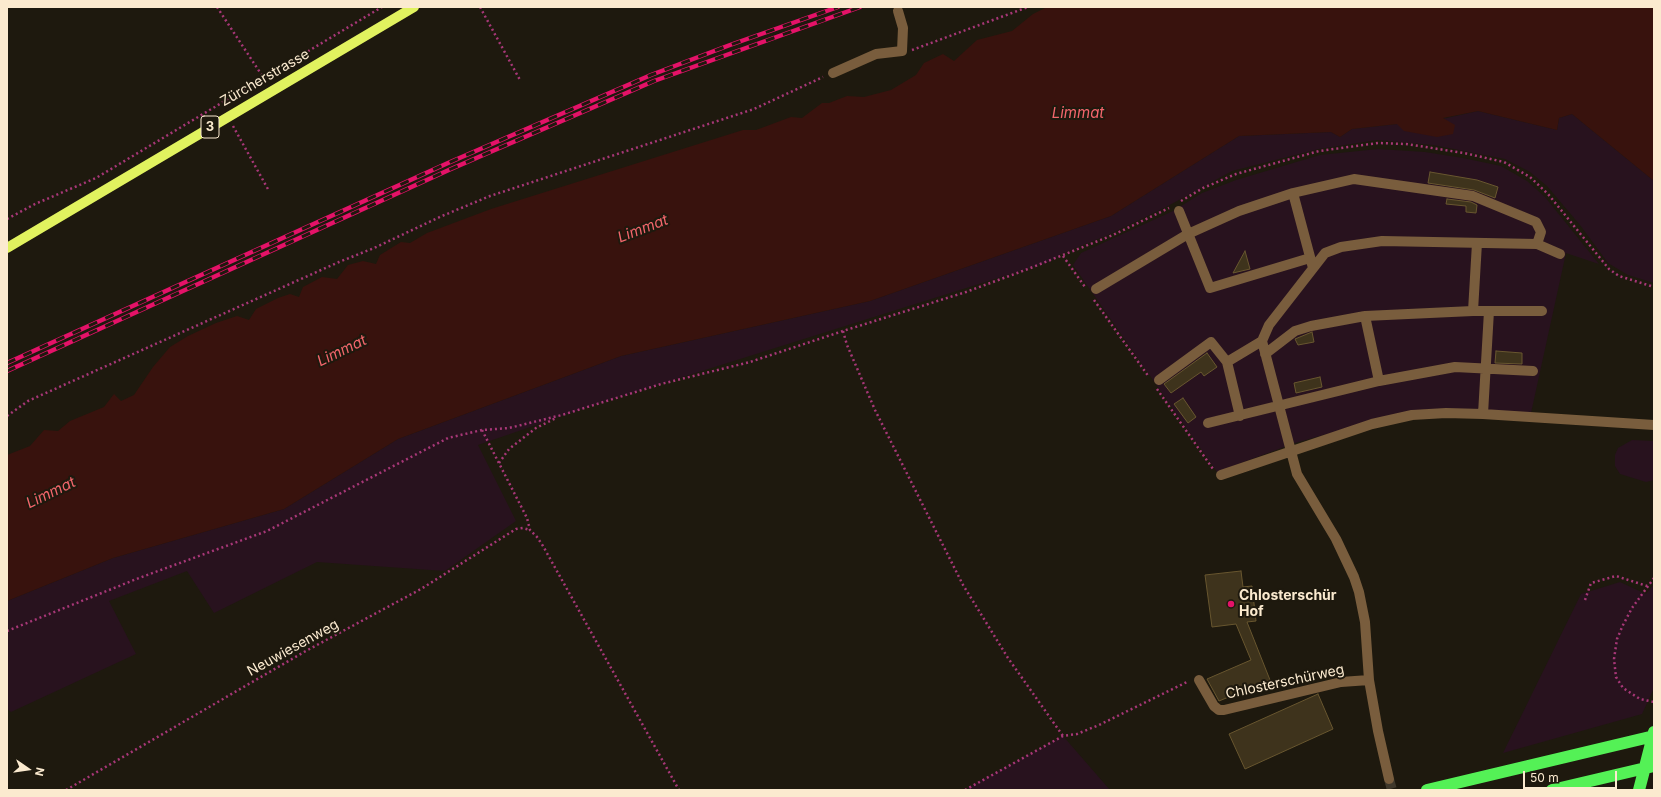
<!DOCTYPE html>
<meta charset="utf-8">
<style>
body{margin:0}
#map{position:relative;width:1661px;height:797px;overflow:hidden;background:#1e190e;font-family:Inter,sans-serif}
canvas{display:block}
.frame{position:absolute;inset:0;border:8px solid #fbeacf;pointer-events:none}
.north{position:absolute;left:8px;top:749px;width:40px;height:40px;-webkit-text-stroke:3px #1e190e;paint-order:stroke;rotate:103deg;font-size:11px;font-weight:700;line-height:16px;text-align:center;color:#fbeacf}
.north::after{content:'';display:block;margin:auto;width:14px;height:18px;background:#fbeacf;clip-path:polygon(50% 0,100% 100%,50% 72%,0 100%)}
.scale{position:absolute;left:1523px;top:771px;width:94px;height:18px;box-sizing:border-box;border:2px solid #fbeacf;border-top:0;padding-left:5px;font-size:12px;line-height:14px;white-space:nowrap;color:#fbeacf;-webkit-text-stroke:3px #1e190e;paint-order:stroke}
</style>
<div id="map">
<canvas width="1661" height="797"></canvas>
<div class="frame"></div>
<div class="north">N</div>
<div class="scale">50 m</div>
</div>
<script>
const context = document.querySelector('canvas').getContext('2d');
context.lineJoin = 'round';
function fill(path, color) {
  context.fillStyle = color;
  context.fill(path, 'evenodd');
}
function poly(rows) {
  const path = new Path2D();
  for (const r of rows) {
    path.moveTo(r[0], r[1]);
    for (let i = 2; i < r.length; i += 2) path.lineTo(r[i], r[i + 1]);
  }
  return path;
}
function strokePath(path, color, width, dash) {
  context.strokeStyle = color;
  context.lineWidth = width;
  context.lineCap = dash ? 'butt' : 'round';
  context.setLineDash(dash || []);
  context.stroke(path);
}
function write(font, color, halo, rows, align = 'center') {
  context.font = font + ' Inter,sans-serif';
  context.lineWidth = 4;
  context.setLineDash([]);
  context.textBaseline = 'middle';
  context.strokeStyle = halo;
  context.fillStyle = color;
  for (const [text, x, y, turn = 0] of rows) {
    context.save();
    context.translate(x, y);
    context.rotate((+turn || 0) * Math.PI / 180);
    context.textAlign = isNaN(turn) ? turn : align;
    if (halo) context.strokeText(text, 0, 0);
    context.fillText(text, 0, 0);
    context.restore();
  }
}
fill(poly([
 [1478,111,1557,130,1559,118,1572,114,1654,181,1654,283,1628,275,1608,263,1580,225,1547,186,1530,172,1505,159,1433,145,1377,140,1319,149,1232,171,1166,207,1108,235,1061,254,1049,262,600,403,478,445,516,521,445,571,317,562,214,613,187,571,109,601,136,654,11,712,7,709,7,601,113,558,284,509,398,439,621,356,870,301,1111,216,1239,136,1331,132,1340,137,1352,129,1442,119],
 [1378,149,1425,152,1463,158,1501,166,1527,181,1545,197,1599,264,1566,253,1531,413,1430,409,1392,416,1295,443,1217,472,1073,265,1081,253,1173,211,1202,193,1236,180,1320,155],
 [1632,440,1654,441,1654,480,1646,482,1620,474,1615,466,1615,455,1618,448],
 [1620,582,1646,594,1654,584,1654,688,1642,714,1503,753,1581,594],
 [1063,736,1110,790,965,790,978,782]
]), '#28121e');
fill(poly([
 [1047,7,1654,7,1654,181,1572,114,1559,118,1557,130,1478,111,1443,118,1455,125,1453,134,1437,137,1404,131,1397,124,1352,129,1340,137,1331,132,1239,136,1111,216,870,301,621,356,398,439,284,509,113,558,7,601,7,455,30,446,44,430,58,431,70,421,104,407,114,394,121,401,134,395,153,367,170,347,188,336,216,323,237,316,249,320,256,309,278,298,290,294,299,297,303,287,322,277,337,279,348,265,363,261,376,264,380,255,401,242,410,243,427,233,491,209,743,130,756,130,791,117,802,118,822,103,829,103,847,96,864,97,891,90,916,75,924,63,943,54,954,61,977,40,1012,31,1033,14]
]), '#38120d');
const building = poly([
 [1430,172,1477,180,1498,187,1495,198,1474,190,1428,183,1430,172],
 [1447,199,1471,202,1477,205,1476,213,1466,212,1466,206,1446,204,1447,199],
 [1245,251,1250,269,1233,273,1245,251],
 [1312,332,1314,342,1298,345,1295,339,1312,332],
 [1496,351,1522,353,1522,364,1495,363,1496,351],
 [1207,353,1217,367,1204,376,1201,372,1171,393,1164,384,1207,353],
 [1320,377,1322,387,1296,393,1294,383,1320,377],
 [1183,398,1196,417,1188,423,1174,404,1183,398],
 [1241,571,1243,587,1252,586,1256,621,1247,622,1270,680,1219,701,1207,679,1251,660,1236,624,1212,627,1205,575,1241,571],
 [1318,694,1333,729,1245,769,1229,734,1318,694]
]);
fill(building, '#3e331c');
strokePath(building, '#68562f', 1);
strokePath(poly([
 [1389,779,1392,790]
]), '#3f382b', 10, [10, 5]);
strokePath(poly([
 [217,7,263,77],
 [480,7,520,80],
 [912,50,1028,7],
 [233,126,269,191],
 [1181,201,1203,188,1236,174,1319,151,1378,143,1406,144,1464,153,1504,162,1530,177,1548,194,1609,269,1619,276,1654,287],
 [7,219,35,204,96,178,382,7],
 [1063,256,1085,287],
 [1094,300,1149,377],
 [843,331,847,345,875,410,963,585,1008,658,1063,736],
 [1157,389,1213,469],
 [7,416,28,401,339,262,374,248,442,216,490,196,754,109,823,77],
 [482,430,527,518,530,530,537,537,543,546,679,790],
 [499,463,509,449,536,428,556,418],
 [1654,578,1632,608,1623,625,1617,639,1614,659,1616,677,1623,688,1640,699,1654,702],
 [1585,600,1591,583,1616,576,1647,586],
 [7,631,139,578,267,531,448,438,482,430,509,428,562,415,661,384,750,362,843,331,966,292,1028,269,1113,235,1169,208],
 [66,790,304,652,421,589,516,529,523,528,530,530],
 [965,790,1063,736,1077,734,1099,725,1189,681]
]), '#a73777', 2.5, [2, 3]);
strokePath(poly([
 [833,73,876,54,902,51,903,28,898,11],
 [1293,193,1354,179,1473,196,1536,222,1541,232,1537,244,1382,241,1341,247,1325,253,1269,325,1262,341,1297,474,1336,539,1354,577,1359,592,1365,622,1369,680,1378,731,1389,779],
 [1179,211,1210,288,1310,258],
 [1537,244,1560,254],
 [1096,289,1188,234,1239,211,1293,193,1313,268],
 [1473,311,1477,243],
 [1365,316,1379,381],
 [1265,354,1295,331,1311,326,1365,316,1473,311,1542,311],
 [1227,362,1240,416],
 [1159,380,1211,342,1227,362,1262,341],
 [1483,414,1489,311],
 [1208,423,1379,381,1455,367,1533,371],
 [1221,475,1372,424,1412,415,1446,413,1483,414,1654,425],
 [1199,680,1214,706,1219,710,1224,710,1341,682,1369,680]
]), '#795d3d', 10);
strokePath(poly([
 [7,248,414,7]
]), '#e1f25f', 10);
strokePath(poly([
 [1427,790,1654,736],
 [1552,790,1654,766],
 [1639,790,1654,732]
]), '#54f156', 12);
const rail = poly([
 [7,363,448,163,651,75,730,45,838,7],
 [7,371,451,169,654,81,860,7]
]);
strokePath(rail, '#e41268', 4.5);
strokePath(rail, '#1e190e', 3, [9]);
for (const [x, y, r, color] of [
 [1231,604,4,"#e41268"]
]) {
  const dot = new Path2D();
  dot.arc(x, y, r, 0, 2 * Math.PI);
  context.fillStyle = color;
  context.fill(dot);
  strokePath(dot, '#1e190e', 1.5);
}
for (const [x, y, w] of [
 [210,127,18]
]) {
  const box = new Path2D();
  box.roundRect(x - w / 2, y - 11, w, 22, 3);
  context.fillStyle = '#1e190e';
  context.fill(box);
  strokePath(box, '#fbeacf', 1);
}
write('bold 13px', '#fbeacf', null, [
 ["3",210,127]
]);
write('14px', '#fbeacf', '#1e190e', [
 ["Zürcherstrasse",265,78,-30],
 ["Neuwiesenweg",293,648,-29],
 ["Chlosterschürweg",1285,682,-12]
]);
write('bold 14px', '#fbeacf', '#1e190e', [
 ["Chlosterschür",1239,596],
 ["Hof",1239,612]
], 'left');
write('italic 15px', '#f3666c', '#1e190e', [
 ["Limmat",1078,113],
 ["Limmat",643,229,-21],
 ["Limmat",342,351,-26],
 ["Limmat",51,493,-26]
]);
</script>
